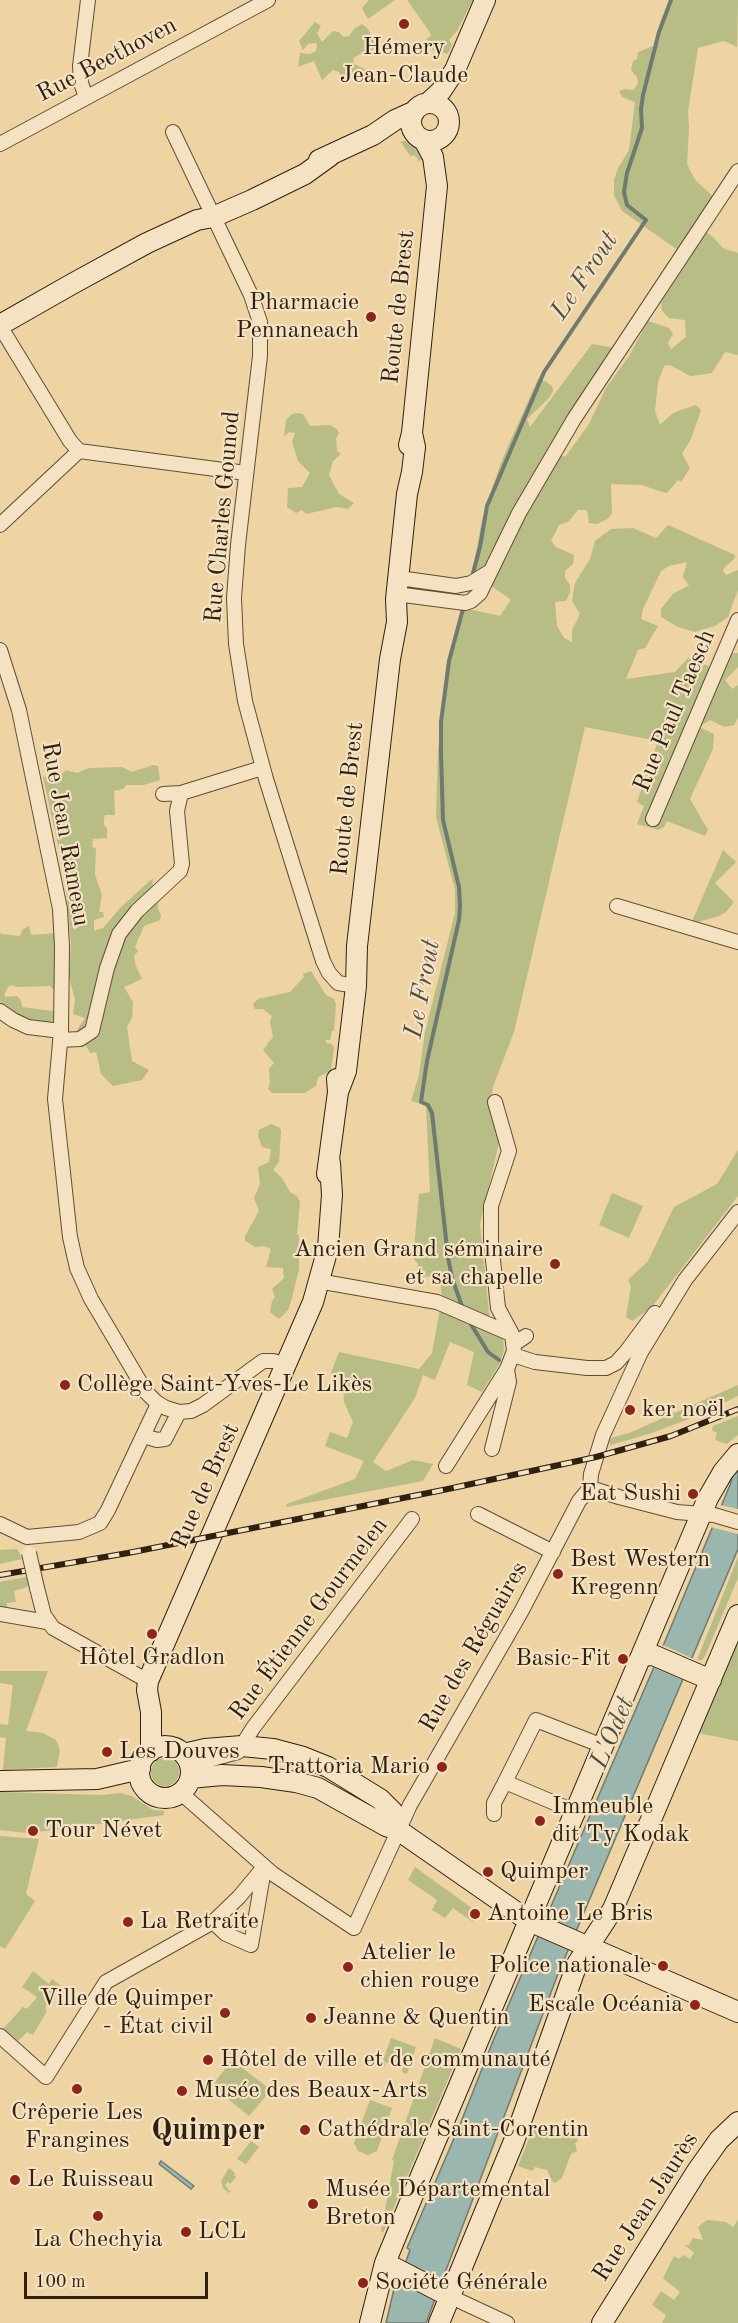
<!DOCTYPE html>
<meta charset="utf-8">
<style>
body{margin:0}
#map{position:relative;width:738px;height:2323px;overflow:hidden;background:#eed3a3;font-family:"Old Standard TT",serif}
canvas{display:block}
.scale{position:absolute;left:24px;top:2272px;width:184px;height:27px;box-sizing:border-box;border:3px solid #2e2112;border-top:0;padding-left:8px;font-size:18px;line-height:21px;white-space:nowrap;color:#2e2112;-webkit-text-stroke:4px #f4e2c3;paint-order:stroke}
</style>
<div id="map">
<canvas width="738" height="2323"></canvas>
<div class="scale">100 m</div>
</div>
<script>
const context = document.querySelector('canvas').getContext('2d');
context.lineJoin = 'round';
function fill(path, color) {
  context.fillStyle = color;
  context.fill(path, 'evenodd');
}
function poly(rows) {
  const path = new Path2D();
  for (const r of rows) {
    if (r.length === 3) {
      path.moveTo(r[0] + r[2], r[1]);
      path.arc(r[0], r[1], r[2], 0, 2 * Math.PI);
      continue;
    }
    path.moveTo(r[0], r[1]);
    for (let i = 2; i < r.length; i += 2) path.lineTo(r[i], r[i + 1]);
  }
  return path;
}
function strokePath(path, color, width, dash) {
  context.strokeStyle = color;
  context.lineWidth = width;
  context.lineCap = dash ? 'butt' : 'round';
  context.setLineDash(dash || []);
  context.stroke(path);
}
function write(font, color, halo, rows, align = 'center') {
  context.font = font + ' "Old Standard TT",serif';
  context.lineWidth = 4.5;
  context.setLineDash([]);
  context.textBaseline = 'middle';
  context.strokeStyle = halo;
  context.fillStyle = color;
  for (const [text, x, y, turn = 0] of rows) {
    context.save();
    context.translate(x, y);
    context.rotate((+turn || 0) * Math.PI / 180);
    context.textAlign = isNaN(turn) ? turn : align;
    if (halo) context.strokeText(text, 0, 0);
    context.fillText(text, 0, 0);
    context.restore();
  }
}
fill(poly([
 [369,0,395,0,368,19,362,8],
 [407,0,473,0,457,31,449,40,452,45,448,54,434,51,426,39,431,36,429,31],
 [673,0,738,0,737,47,724,41,698,48,688,111,689,128,687,164,695,180,716,199,698,226,712,236,723,248,738,253,738,355,725,352,712,373,699,375,690,376,670,365,664,366,658,382,655,411,660,425,673,413,684,409,696,405,701,410,691,439,682,454,690,468,681,482,678,480,668,492,665,493,642,485,611,484,612,513,609,518,597,524,589,523,587,510,578,510,568,522,559,525,551,541,556,547,574,555,573,564,565,571,565,578,570,585,570,592,566,601,555,602,557,626,564,638,572,642,572,630,580,614,572,601,575,583,590,559,595,541,611,529,633,528,656,538,668,525,735,555,734,559,724,568,723,571,726,575,738,570,738,590,728,617,715,626,695,632,678,627,661,617,661,609,673,594,689,585,683,577,687,562,669,566,661,571,643,609,641,619,658,626,645,648,638,650,626,679,675,672,688,658,709,666,710,671,722,668,733,653,738,653,738,667,725,680,732,689,738,685,738,717,734,725,724,727,710,720,699,727,714,734,713,749,690,799,708,830,705,836,667,821,664,827,658,830,637,824,644,806,637,802,658,741,585,727,514,1032,494,1084,489,1106,499,1143,480,1224,490,1323,503,1335,504,1350,500,1363,482,1392,467,1385,474,1352,450,1342,435,1380,423,1375,415,1398,373,1462,386,1471,413,1460,433,1464,423,1481,286,1507,287,1504,355,1479,364,1461,325,1446,330,1432,347,1438,353,1422,344,1402,343,1381,331,1373,339,1352,419,1369,432,1353,442,1298,440,1276,420,1277,416,1275,418,1264,413,1258,419,1194,430,1192,426,1105,411,1101,419,1075,425,1032,455,913,455,890,436,817,438,750,447,668,461,612,469,609,500,616,511,600,478,576,473,568,482,520,501,462,538,379,545,381,552,386,553,391,549,398,527,419,530,427,592,344,615,348,550,457,566,456,589,424,606,388,629,356,648,321,669,328,673,334,668,343,671,349,686,337,685,320,669,318,662,311,661,302,691,256,682,253,622,211,614,195,614,180,618,168,629,150,635,102,622,97,619,91,626,89,633,90,638,84,637,77,631,70,633,61,637,59,638,52,658,44,661,31],
 [315,22,321,26,317,33,322,42,333,31,339,32,343,37,349,36,354,29,362,24,368,29,375,44,375,48,368,53,362,53,353,58,354,64,367,70,353,77,348,73,345,77,341,77,339,72,333,70,322,80,314,61,298,67,300,53,310,54,316,51,317,46,316,43,308,44,303,50,299,41],
 [400,141,406,141,414,145,423,160,417,161,418,158,413,155,411,157],
 [297,413,303,414,310,426,330,425,337,429,339,433,336,438,337,451,341,454,333,461,329,475,339,494,354,503,348,509,337,507,306,514,302,510,296,513,287,507,288,488,302,487,310,473,298,461,292,442,295,433,289,432,284,437,286,420,292,414],
 [153,765,158,766,160,780,144,785,126,785,123,789,114,791,115,815,105,815,104,819,104,825,107,828,107,838,93,839,92,847,96,848,95,875,102,895,99,912,103,912,104,917,94,920,94,931,103,928,121,907,153,878,152,891,156,902,158,902,158,909,161,915,160,920,144,926,135,947,138,951,134,956,136,966,142,979,124,987,133,1002,132,1018,127,1027,132,1061,149,1070,142,1080,113,1086,101,1074,96,1052,90,1053,77,1030,85,1018,73,1014,75,1000,69,977,71,945,65,876,43,777,52,775,55,781,66,770,77,773,89,768,122,767,132,772],
 [723,850,736,862,715,883,734,902,726,912,719,916,694,923,693,919],
 [29,926,31,935,56,933,57,994,50,986,17,987,11,985,8,987,4,995,6,997,17,996,21,1000,22,1007,52,1011,57,1013,52,1022,45,1026,25,1021,0,1002,0,932,1,934,20,936,22,930],
 [311,971,326,995,334,999,336,1004,334,1031,332,1031,330,1040,325,1040,327,1044,330,1043,334,1047,331,1071,318,1077,316,1086,304,1093,272,1093,268,1089,270,1083,269,1069,274,1063,263,1050,273,1037,270,1022,272,1016,263,1009,255,1009,253,1004,258,999,290,992,304,977,303,974],
 [271,1124,280,1128,281,1131,279,1162,273,1170,282,1178,290,1192,297,1196,300,1202,297,1234,299,1236,299,1269,291,1302,288,1310,279,1319,270,1312,272,1301,275,1297,272,1289,284,1278,283,1268,266,1267,271,1249,263,1246,255,1247,245,1241,245,1236,259,1211,254,1198,260,1184,258,1167,269,1162,271,1149,262,1147,258,1136,259,1130],
 [738,1150,738,1196,651,1308,632,1321,626,1317,631,1286,628,1280,648,1261,674,1207,717,1184],
 [612,1193,643,1206,629,1238,599,1225],
 [738,1385,738,1396,702,1414,649,1434,610,1445,609,1439,614,1437,629,1433],
 [738,1416,738,1435,727,1444,715,1440,717,1433,712,1430,713,1426],
 [17,1549,22,1559,0,1564,0,1550],
 [738,1557,738,1578,705,1656,702,1660,697,1660],
 [26,1577,29,1584,27,1587,14,1591,16,1602,7,1603,7,1609,0,1609,0,1582],
 [738,1639,738,1741,698,1733],
 [0,1671,48,1671,26,1731,43,1733,56,1740,60,1750,57,1767,3,1770,6,1738,0,1737,0,1724,8,1725,13,1685,0,1683],
 [165,1772,14],
 [0,1792,101,1795,120,1793,132,1796,153,1810,164,1811,164,1815,38,1832,37,1827,32,1825,27,1828,27,1833,0,1830],
 [0,1836,39,1839,26,1894,35,1901,5,1949,0,1946],
 [415,1867,480,1914,477,1918,473,1922,453,1908,445,1918,432,1910,437,1900,408,1880],
 [33,1971,49,1984,52,1979,60,1985,53,1999,49,2000,45,2009,47,2011,33,2035,27,2032,18,2041,3,2029,23,2007,27,2009,37,1997,22,1987],
 [391,2038,416,2047,407,2074,402,2072,403,2067,386,2062,384,2067,381,2066],
 [435,2038,461,2049,383,2233,381,2231,394,2161,392,2160],
 [232,2060,271,2090,249,2116,212,2086],
 [370,2100,392,2108,377,2151,368,2155,358,2151,354,2143],
 [535,2124,570,2136,575,2134,578,2141,575,2143,577,2151,571,2154,562,2178,555,2183,552,2181,547,2170,535,2167,532,2171,518,2166],
 [251,2141,259,2147,246,2164,237,2159],
 [229,2168,235,2173,234,2175,236,2177,230,2184,228,2182,225,2185,228,2188,227,2190,231,2191,229,2193,223,2188,221,2181],
 [707,2220,726,2222,733,2227,738,2220,738,2323,662,2323,666,2315,652,2305,661,2291,674,2300,680,2292,663,2278,674,2256,679,2259,683,2255,690,2259,694,2253,685,2245,689,2245,693,2238,703,2240,698,2227]
]), '#b8bc85');
const water = poly([
 [738,1457,738,1549,558,1974,426,2323,386,2323,394,2289,396,2289,410,2250,407,2248,461,2122,493,2041,663,1646,730,1485,738,1457],
 [161,2161,194,2186,191,2189,159,2164,161,2161]
]);
fill(water, '#9bb6ae');
strokePath(water, '#6f7a70', 1.5);
fill(poly([
 [720,1505,738,1509,738,1534,710,1527],
 [663,1645,694,1659,683,1680,653,1667]
]), '#eed3a3');
strokePath(poly([
 [473,573,480,547,487,506,544,372,646,220,627,205,624,192,627,173,642,128,641,109,643,95,659,32,671,0],
 [463,609,449,661,441,722,441,753,443,820,459,887,460,906,459,920,427,1061,421,1102,428,1105,432,1113,448,1257,452,1278,463,1309],
 [469,1321,488,1352,499,1360]
]), '#6f7a70', 4);
const street = poly([
 [86,97,81,83,80,66,88,0],
 [173,132,251,295,260,322,260,356,238,545,234,598,236,644,245,701,266,779,323,961,329,973,338,983,356,986],
 [0,144,268,0],
 [0,326,70,441,79,451,246,473],
 [0,525,79,451],
 [399,578,456,586,471,583,489,572],
 [396,594,465,603,471,601,480,593,519,513,574,419,738,171],
 [0,650,19,710,60,909,62,947,61,1031,55,1099,70,1237,77,1268,91,1299,146,1392,156,1402,166,1408,179,1412,191,1411,203,1405,263,1361,273,1361,287,1365],
 [163,794,181,793,262,768],
 [653,819,738,620],
 [617,906,738,942],
 [0,1011,13,1020,28,1027,61,1031],
 [60,1040,80,1039,92,1031,107,968,119,934,137,911,180,871,182,864,177,811,181,793],
 [318,1281,437,1302,511,1334],
 [514,1344,526,1336],
 [513,1355,535,1362,587,1368,606,1368,616,1363,626,1352,655,1313],
 [144,1436,157,1440,165,1439,179,1412],
 [492,1449,509,1382,507,1369],
 [446,1466,507,1369,514,1351,512,1334,498,1308,491,1241,491,1206,509,1151,495,1102],
 [590,1488,591,1474,603,1435,641,1352,685,1280,738,1212],
 [590,1488,619,1497,677,1512,714,1515,738,1522],
 [478,1514,553,1552],
 [0,1524,27,1537,79,1532,100,1523,108,1510,158,1404],
 [37,1588,44,1615,53,1628,148,1681],
 [0,1614,47,1622],
 [190,1765,238,1752,253,1728,412,1519],
 [181,1793,273,1874,354,1928,410,1805,521,1612,579,1501,590,1488],
 [576,1812,505,1782,536,1720,603,1746],
 [494,1814,494,1803,505,1782],
 [213,1922,226,1934,251,1945,264,1869],
 [0,2036,46,2077,106,1982,213,1922,239,1897,264,1867],
 [449,2296,507,2323]
]);
const secondary = poly([
 [428,103,441,91,455,70,485,0],
 [430,122,19],
 [319,160,373,135,395,120,415,111],
 [0,325,72,284,147,243,197,220,213,217,252,200,305,174,330,156],
 [409,445,412,433,437,186,433,157,424,140],
 [338,1092,346,1071,356,986,357,946,390,659,397,622,396,599,407,494,412,472,415,447,412,433],
 [327,1174,338,1092,337,1079],
 [641,1656,653,1655,711,1680],
 [165,1772,26],
 [151,1751,151,1712,147,1690,148,1681,313,1302,328,1248,332,1195,330,1163],
 [184,1754,205,1749,242,1746,273,1749,303,1757,328,1767,380,1799,393,1812,398,1830],
 [190,1778,222,1775,261,1777,296,1782,318,1788,386,1826,398,1830,529,1921,738,2012],
 [0,1781,97,1779,140,1769],
 [385,2263,449,2296],
 [370,2323,385,2263,420,2178,708,1498,723,1472,738,1454],
 [439,2323,514,2141,577,1964,613,1909,738,1615],
 [602,2323,697,2171,719,2140,738,2122]
]);
strokePath(street, '#5e4e36', 16);
strokePath(secondary, '#2e2112', 22);
strokePath(street, '#f4e2c3', 14);
strokePath(secondary, '#f4e2c3', 20);
const rail = poly([
 [0,1575,128,1553,448,1489,596,1457,671,1436,738,1409]
]);
strokePath(rail, '#2e2112', 6);
strokePath(rail, '#f4e2c3', 4, [11]);
const streetBridge = poly([
 [29,1553,37,1588]
]);
strokePath(streetBridge, '#5e4e36', 16, []);
strokePath(streetBridge, '#f4e2c3', 14);
for (const [x, y, r, color] of [
 [404,24,6,"#8f2418"],
 [371,317,6,"#8f2418"],
 [555,1264,6,"#8f2418"],
 [65,1385,6,"#8f2418"],
 [630,1410,6,"#8f2418"],
 [693,1494,6,"#8f2418"],
 [558,1574,6,"#8f2418"],
 [152,1634,6,"#8f2418"],
 [623,1659,6,"#8f2418"],
 [107,1752,6,"#8f2418"],
 [442,1767,6,"#8f2418"],
 [540,1821,6,"#8f2418"],
 [33,1831,6,"#8f2418"],
 [488,1872,6,"#8f2418"],
 [475,1914,6,"#8f2418"],
 [128,1922,6,"#8f2418"],
 [663,1966,6,"#8f2418"],
 [348,1967,6,"#8f2418"],
 [695,2005,6,"#8f2418"],
 [225,2013,6,"#8f2418"],
 [311,2018,6,"#8f2418"],
 [208,2060,6,"#8f2418"],
 [77,2089,6,"#8f2418"],
 [182,2091,6,"#8f2418"],
 [305,2130,6,"#8f2418"],
 [15,2180,6,"#8f2418"],
 [313,2204,6,"#8f2418"],
 [98,2216,6,"#8f2418"],
 [186,2232,6,"#8f2418"],
 [363,2283,6,"#8f2418"]
]) {
  const dot = new Path2D();
  dot.arc(x, y, r, 0, 2 * Math.PI);
  context.fillStyle = color;
  context.fill(dot);
  strokePath(dot, '#f4e2c3', 2);
}
write('24px', '#2e2112', '#f4e2c3', [
 ["Hémery",404,48,"center"],
 ["Jean-Claude",404,76,"center"],
 ["Pharmacie",359,303,"right"],
 ["Pennaneach",359,331,"right"],
 ["Ancien Grand séminaire",543,1250,"right"],
 ["et sa chapelle",543,1278,"right"],
 ["Collège Saint-Yves-Le Likès",77,1385],
 ["ker noël",642,1410],
 ["Eat Sushi",681,1494,"right"],
 ["Best Western",570,1560],
 ["Kregenn",570,1588],
 ["Hôtel Gradlon",152,1658,"center"],
 ["Basic-Fit",611,1659,"right"],
 ["Les Douves",119,1752],
 ["Trattoria Mario",430,1767,"right"],
 ["Immeuble",552,1807],
 ["dit Ty Kodak",552,1835],
 ["Tour Névet",45,1831],
 ["Quimper",500,1872],
 ["Antoine Le Bris",487,1914],
 ["La Retraite",140,1922],
 ["Atelier le",360,1953],
 ["chien rouge",360,1981],
 ["Police nationale",651,1966,"right"],
 ["Ville de Quimper",213,1999,"right"],
 ["- État civil",213,2027,"right"],
 ["Escale Océania",683,2005,"right"],
 ["Jeanne & Quentin",323,2018],
 ["Hôtel de ville et de communauté",220,2060],
 ["Musée des Beaux-Arts",194,2091],
 ["Crêperie Les",77,2113,"center"],
 ["Frangines",77,2141,"center"],
 ["Cathédrale Saint-Corentin",317,2130],
 ["Le Ruisseau",27,2180],
 ["Musée Départemental",325,2190],
 ["Breton",325,2218],
 ["LCL",198,2232],
 ["La Chechyia",98,2240,"center"],
 ["Société Générale",375,2283]
], 'left');
write('24px', '#2e2112', '#f4e2c3', [
 ["Rue Beethoven",107,60,-28],
 ["Route de Brest",399,307,-84],
 ["Rue Charles Gounod",223,517,-85],
 ["Rue Paul Taesch",675,711,-67],
 ["Route de Brest",348,799,-84],
 ["Rue Jean Rameau",65,834,80],
 ["Rue de Brest",206,1486,-66],
 ["Rue Étienne Gourmelen",309,1619,-53],
 ["Rue des Réguaires",474,1647,-60],
 ["Rue Jean Jaurès",646,2207,-57]
]);
write('italic 26px', '#4f4e41', '#f4e2c3', [
 ["Le Frout",585,276,-56],
 ["Le Frout",423,989,-79],
 ["L'Odet",613,1733,-67]
]);
write('bold 30px', '#2e2112', '#f4e2c3', [
 ["Quimper",208,2131]
]);
</script>
